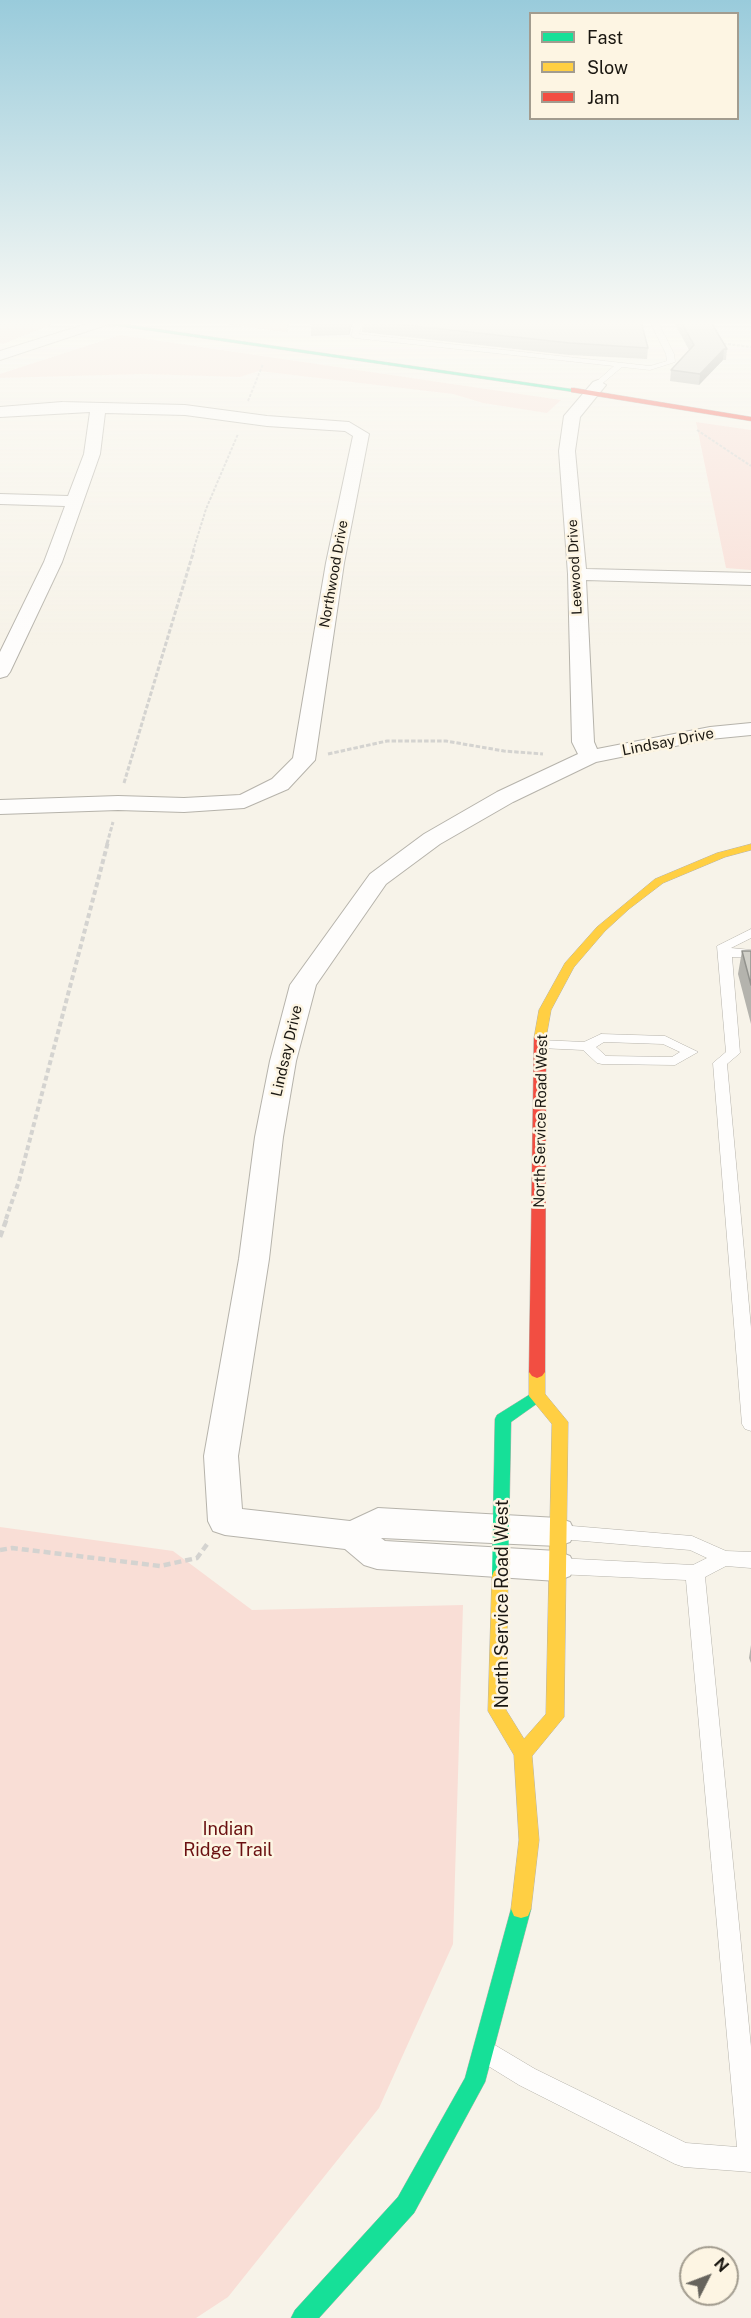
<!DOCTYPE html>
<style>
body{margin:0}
#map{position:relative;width:751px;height:2318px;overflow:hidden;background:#f7f3e9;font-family:"Public Sans",sans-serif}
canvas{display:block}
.legend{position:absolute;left:529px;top:12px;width:210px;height:108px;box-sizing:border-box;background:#fdf5e3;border:2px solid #a29c8f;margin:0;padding:8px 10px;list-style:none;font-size:18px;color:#1a1711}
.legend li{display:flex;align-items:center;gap:12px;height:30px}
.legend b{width:30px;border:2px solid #a29c8f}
.north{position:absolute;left:679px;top:2246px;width:60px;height:60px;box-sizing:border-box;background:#fdf5e3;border:2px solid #a29c8f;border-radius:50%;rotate:48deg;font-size:16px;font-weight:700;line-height:24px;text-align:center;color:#1a1711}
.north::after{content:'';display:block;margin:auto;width:21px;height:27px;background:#67645d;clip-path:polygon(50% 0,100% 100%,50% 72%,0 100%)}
</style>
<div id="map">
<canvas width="751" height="2318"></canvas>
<ul class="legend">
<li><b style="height:8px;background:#16e098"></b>Fast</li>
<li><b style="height:8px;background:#ffcf43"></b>Slow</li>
<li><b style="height:8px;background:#f24e42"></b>Jam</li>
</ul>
<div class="north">N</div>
</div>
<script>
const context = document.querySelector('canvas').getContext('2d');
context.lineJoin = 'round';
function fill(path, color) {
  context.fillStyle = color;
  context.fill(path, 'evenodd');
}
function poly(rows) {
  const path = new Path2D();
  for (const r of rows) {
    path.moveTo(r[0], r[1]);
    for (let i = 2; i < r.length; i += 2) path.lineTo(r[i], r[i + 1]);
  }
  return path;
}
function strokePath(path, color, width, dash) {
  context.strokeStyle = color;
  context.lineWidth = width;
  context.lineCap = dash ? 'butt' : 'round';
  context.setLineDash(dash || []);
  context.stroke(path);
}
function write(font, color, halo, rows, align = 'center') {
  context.font = font + ' "Public Sans",sans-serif';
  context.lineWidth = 5;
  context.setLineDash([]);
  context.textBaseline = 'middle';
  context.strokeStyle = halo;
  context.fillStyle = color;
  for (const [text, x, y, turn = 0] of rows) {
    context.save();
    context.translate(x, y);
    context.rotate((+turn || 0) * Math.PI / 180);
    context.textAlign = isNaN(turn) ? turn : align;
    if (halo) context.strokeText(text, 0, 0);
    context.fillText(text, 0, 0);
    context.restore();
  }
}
fill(poly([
 [0,322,44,322,52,324,3,344,0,343],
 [212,322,288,322,285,332],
 [120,335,561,400,547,413,483,403,453,394,259,371,240,377,143,374,0,378,0,374],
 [696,422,751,430,751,570,726,568],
 [0,1527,173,1551,252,1610,463,1605,453,1944,379,2108,228,2297,196,2318,0,2318]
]), '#f9ded6');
const lane = poly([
 [355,322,363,322,359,334,650,366,667,361,666,354,650,322,658,322,674,354,675,362,650,370,622,367,598,387,594,385,595,383,614,366,355,338,351,336,355,322],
 [751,929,751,938,731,948,751,950,751,958,732,957,740,1053,727,1064,751,1328,751,1431,745,1429,742,1424,713,1063,726,1052,717,946,751,929],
 [601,1034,665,1036,698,1052,675,1065,602,1064,597,1063,583,1050,540,1048,533,1044,540,1040,584,1042,601,1034],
 [604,1042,663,1044,680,1052,672,1057,606,1056,596,1047,604,1042],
 [560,1525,692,1536,726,1551,751,1552,751,1568,726,1566,705,1577,751,2047,751,2172,684,2167,675,2164,519,2085,480,2061,476,2053,480,2045,488,2041,535,2069,686,2143,737,2147,686,1580,557,1574,550,1571,548,1566,550,1561,557,1558,693,1565,707,1558,690,1550,560,1539,553,1537,551,1532,553,1527,560,1525]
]);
const street = poly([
 [93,322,115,322,0,360,0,351,93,322],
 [598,380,606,385,580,417,575,451,586,569,751,573,751,585,586,580,594,742,597,749,710,727,751,723,751,735,710,739,596,762,513,802,440,844,386,884,316,985,296,1061,283,1137,269,1259,238,1456,242,1509,350,1521,378,1508,558,1518,570,1522,575,1532,570,1542,558,1546,381,1538,385,1541,557,1551,570,1556,575,1566,570,1576,557,1581,377,1569,364,1565,345,1549,225,1535,213,1531,208,1521,204,1456,239,1259,255,1137,270,1061,290,985,370,874,424,834,497,792,578,754,572,742,568,574,559,451,564,416,593,382,598,380],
 [62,402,185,405,267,416,349,422,369,434,344,563,315,760,288,789,244,808,184,812,118,810,0,814,0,800,118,796,184,798,240,795,272,779,293,758,326,563,353,436,345,431,267,426,185,415,105,413,100,454,62,562,10,672,7,676,0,678,0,652,44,562,65,506,0,504,0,494,68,496,84,454,90,412,0,417,0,407,62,402]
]);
const fast = poly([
 [91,322,109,322,578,390,574,392,91,322],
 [537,1390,542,1392,545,1396,542,1400,511,1422,508,1576,506,1581,500,1583,494,1581,492,1576,495,1419,497,1415,537,1390],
 [521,1900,528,1902,531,1909,485,2082,414,2213,319,2318,291,2318,295,2310,398,2197,465,2078,511,1909,514,1902,521,1900]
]);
const slow = poly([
 [751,844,751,850,725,857,663,883,629,909,605,931,574,967,551,1010,546,1038,544,1041,536,1041,534,1038,539,1010,565,963,597,927,655,879,717,853,751,844],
 [537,1366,542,1368,545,1372,545,1394,568,1422,564,1717,532,1756,539,1840,531,1909,528,1916,521,1918,514,1916,511,1909,519,1840,514,1755,488,1711,492,1576,494,1571,500,1569,506,1571,508,1576,506,1710,524,1739,546,1714,552,1424,529,1396,529,1372,532,1368,537,1366]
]);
const jam = poly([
 [574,388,751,417,751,421,571,392,571,388,574,388],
 [540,1034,546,1038,545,1372,542,1376,537,1378,532,1376,529,1372,534,1038,540,1034]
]);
strokePath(lane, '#b6b3ab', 1);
strokePath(street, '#b6b3ab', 2);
strokePath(fast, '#b6b3ab', 1);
strokePath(slow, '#b6b3ab', 1);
strokePath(jam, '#b6b3ab', 1);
strokePath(poly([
 [0,324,34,325],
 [287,332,289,322],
 [719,343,751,347],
 [248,401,263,364],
 [697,430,751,466],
 [193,551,206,509,238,434]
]), '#d4d3d0', 2, [3, 1.5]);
strokePath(poly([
 [328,754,387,741,446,741,504,751,543,754],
 [124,783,194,550],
 [107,844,113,822]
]), '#d4d3d0', 3, [4.5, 2]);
strokePath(poly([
 [6,1219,19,1181,108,842]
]), '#d4d3d0', 4, [5, 3]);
strokePath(poly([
 [0,1237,7,1218],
 [0,1550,12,1548,160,1566,197,1558,208,1543]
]), '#d4d3d0', 4.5, [7, 4]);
fill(lane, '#fefdfc');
fill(street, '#fefdfc');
fill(fast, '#16e098');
fill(slow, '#ffcf43');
fill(jam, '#f24e42');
fill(poly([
 [311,322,353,322,349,335,311,336],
 [362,322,641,322,648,348,647,359,569,355,362,332],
 [674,322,711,322,727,349,726,360,723,360,699,385,670,381,671,370,689,350],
 [742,951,751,951,751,1024,738,974],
 [751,1645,751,1663,749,1658]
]), '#b4b3ad');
fill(poly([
 [349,322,353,322,349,335],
 [724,349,723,360,699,385,700,374]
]), '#92928d');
const building = poly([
 [311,322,349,322,349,324,311,324,311,322],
 [377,322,641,322,648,348,570,343,377,322],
 [681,322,711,322,727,349,724,349,700,374,671,370,694,345,681,322],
 [742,951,751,951,751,985,742,951]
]);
fill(building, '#d1d0c9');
strokePath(building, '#92928d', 1.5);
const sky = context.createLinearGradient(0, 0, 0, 647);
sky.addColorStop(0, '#99cbdb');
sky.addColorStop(0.5, '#fbfaf5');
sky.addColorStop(1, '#fbfaf500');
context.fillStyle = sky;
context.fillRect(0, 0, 751, 647);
write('14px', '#1a1711', '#fdf5e3', [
 ["Leewood Drive",575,567,-93],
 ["Northwood Drive",334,574,-80]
]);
write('15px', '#1a1711', '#fdf5e3', [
 ["Lindsay Drive",668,742,-11],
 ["Lindsay Drive",287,1051,-77],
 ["North Service Road West",541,1121,-89]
]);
write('18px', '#1a1711', '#fdf5e3', [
 ["North Service Road West",502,1604,-90]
]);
write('18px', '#6a1111', '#fdf5e3', [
 ["Indian",228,1829],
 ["Ridge Trail",228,1850]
]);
</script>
